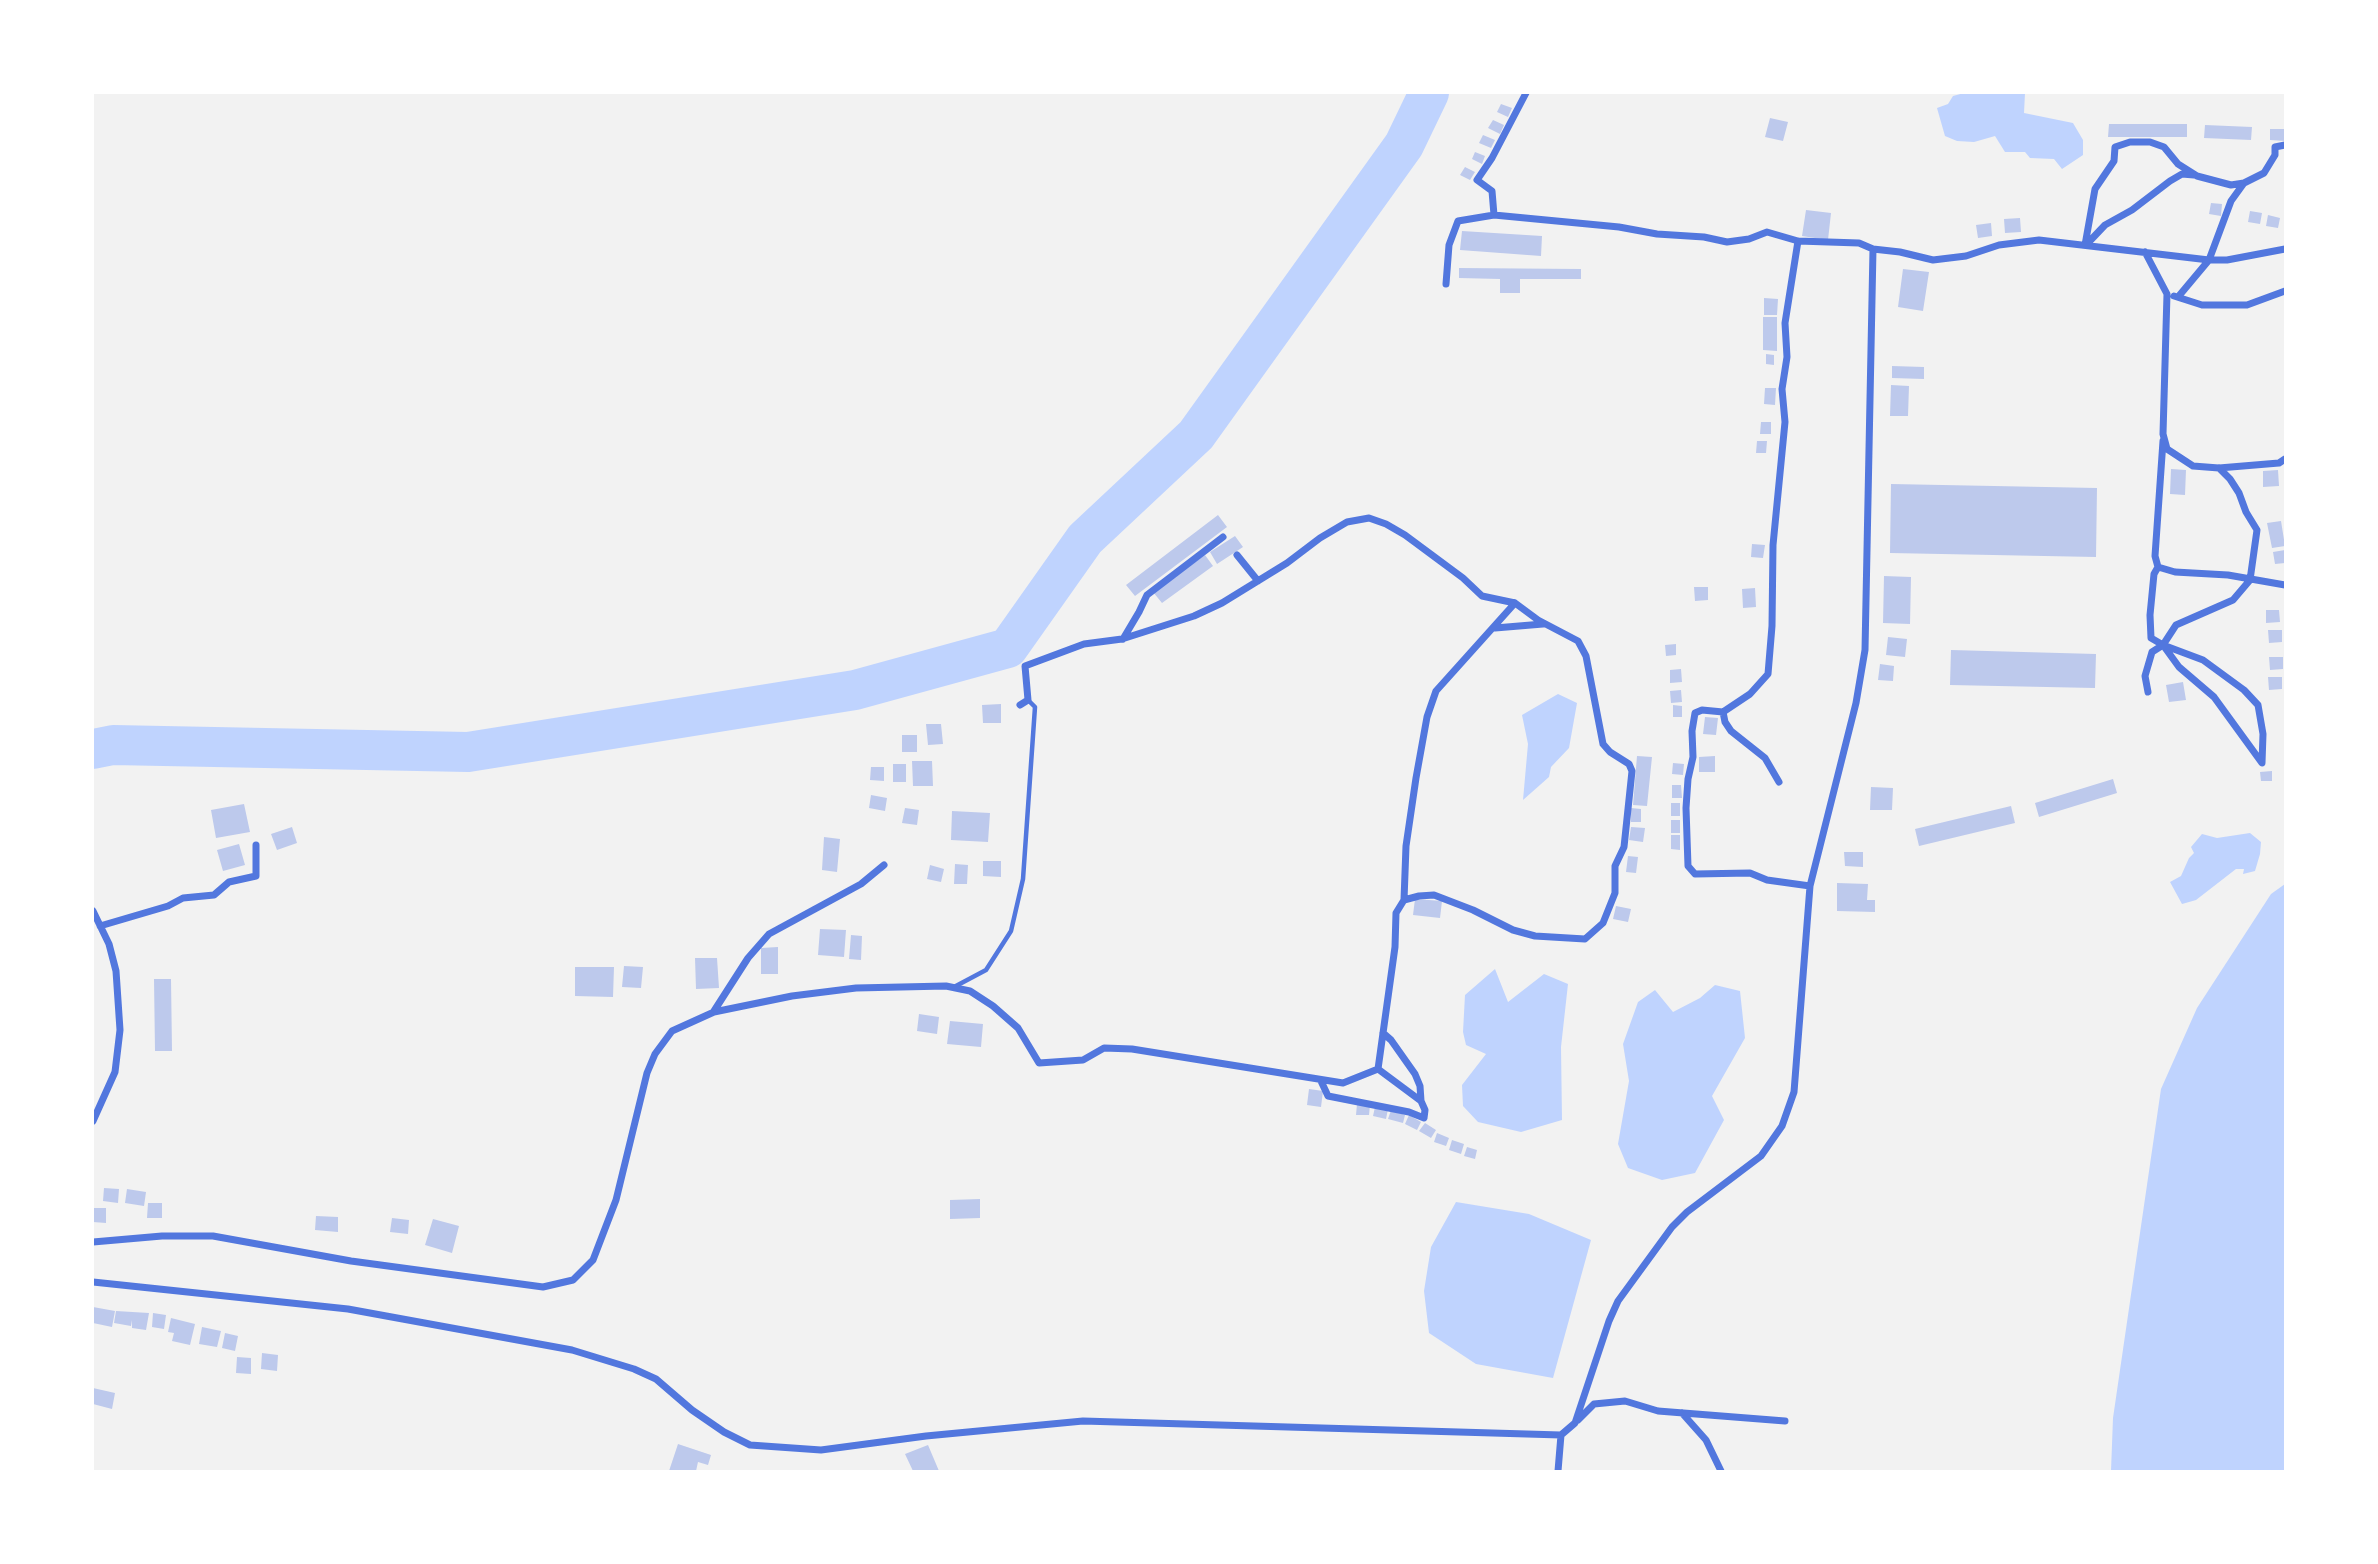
<!DOCTYPE html>
<style>
body{margin:0}
#map{position:relative;width:2378px;height:1564px;overflow:hidden;background:#f2f2f2;font-family:Karla,sans-serif}
canvas{display:block}
.frame{position:absolute;inset:0;border:94px solid #fff;pointer-events:none}
</style>
<div id="map">
<canvas width="2378" height="1564"></canvas>
<div class="frame"></div>
</div>
<script>
const context = document.querySelector('canvas').getContext('2d');
context.lineJoin = 'round';
function fill(path, color) {
  context.fillStyle = color;
  context.fill(path, 'evenodd');
}
function poly(rows) {
  const path = new Path2D();
  for (const r of rows) {
    path.moveTo(r[0], r[1]);
    for (let i = 2; i < r.length; i += 2) path.lineTo(r[i], r[i + 1]);
  }
  return path;
}
function strokePath(path, color, width, dash) {
  context.strokeStyle = color;
  context.lineWidth = width;
  context.lineCap = dash ? 'butt' : 'round';
  context.setLineDash(dash || []);
  context.stroke(path);
}
fill(poly([
 [1964,93,2025,93,2024,113,2073,123,2083,140,2083,155,2062,169,2054,159,2030,158,2025,152,2005,152,1995,136,1974,142,1957,141,1945,136,1937,108,1948,104,1953,96],
 [1558,694,1577,703,1569,748,1551,767,1549,777,1523,800,1528,744,1522,715],
 [2250,833,2261,842,2260,854,2255,871,2243,874,2244,869,2236,869,2196,900,2182,904,2170,882,2181,876,2189,858,2194,853,2191,847,2202,834,2217,838],
 [2285,884,2285,1471,2111,1471,2113,1418,2161,1089,2197,1008,2271,894],
 [1495,969,1508,1002,1544,974,1568,984,1561,1047,1562,1120,1521,1132,1478,1122,1463,1106,1462,1085,1486,1054,1466,1045,1463,1032,1465,995],
 [1715,985,1740,991,1745,1038,1712,1096,1724,1120,1695,1173,1662,1180,1628,1168,1618,1144,1629,1081,1623,1044,1638,1002,1655,990,1673,1012,1700,998],
 [1456,1202,1529,1214,1591,1240,1553,1378,1476,1364,1429,1333,1424,1291,1431,1247]
]), '#bfd3fe');
strokePath(poly([
 [93,749,113,745,468,752,855,690,1008,648,1085,539,1196,435,1404,145,1429,93]
]), '#bfd3fe', 40);
fill(poly([
 [1501,104,1512,108,1508,117,1497,112],
 [1770,118,1788,122,1783,141,1765,137],
 [1493,120,1504,125,1500,134,1488,128],
 [2109,124,2187,124,2187,137,2108,137],
 [2205,125,2252,127,2251,140,2204,138],
 [2270,129,2285,129,2285,141,2270,140],
 [1483,135,1495,140,1491,148,1479,143],
 [1475,152,1485,156,1482,164,1472,159],
 [1465,167,1475,172,1470,180,1460,175],
 [2211,203,2222,204,2221,216,2209,214],
 [1806,210,1831,213,1828,240,1802,236],
 [2250,211,2262,213,2260,224,2248,222],
 [2268,215,2280,218,2278,228,2266,226],
 [2020,218,2021,232,2005,233,2004,219],
 [1991,223,1992,236,1978,238,1976,225],
 [1462,231,1542,236,1541,256,1460,250],
 [1459,268,1581,269,1581,279,1520,279,1520,293,1500,293,1500,279,1459,278],
 [1903,269,1929,272,1923,311,1898,307],
 [1764,298,1778,299,1777,315,1764,315],
 [1763,317,1777,317,1777,351,1763,350],
 [1766,354,1774,355,1774,365,1766,364],
 [1892,366,1924,367,1924,379,1892,378],
 [1891,385,1909,386,1908,416,1890,416],
 [1765,388,1776,388,1775,405,1764,404],
 [1761,422,1771,422,1771,434,1760,434],
 [1757,441,1767,441,1766,453,1756,453],
 [2171,469,2186,470,2185,495,2170,494],
 [2278,470,2279,486,2263,487,2263,471],
 [1891,484,2097,488,2096,557,1890,553],
 [1218,515,1227,527,1135,596,1126,585],
 [2281,521,2285,546,2272,548,2267,523],
 [1235,536,1243,547,1217,564,1210,552],
 [1752,544,1765,545,1763,558,1751,557],
 [2285,550,2285,563,2275,564,2273,552],
 [1205,555,1213,566,1162,603,1153,592],
 [1884,576,1911,577,1910,624,1883,623],
 [1694,587,1708,587,1708,600,1695,601],
 [1755,588,1756,607,1743,608,1742,589],
 [2266,610,2279,610,2280,622,2266,623],
 [2268,630,2282,630,2282,642,2269,643],
 [1888,637,1907,639,1905,657,1886,655],
 [1676,644,1676,655,1666,656,1665,645],
 [1951,650,2096,654,2095,688,1950,685],
 [2269,657,2283,657,2283,669,2270,670],
 [1880,664,1894,666,1893,681,1878,680],
 [1681,669,1682,682,1670,683,1670,670],
 [2268,677,2282,677,2282,689,2269,690],
 [2183,682,2186,700,2169,702,2166,685],
 [1681,690,1682,702,1671,703,1670,691],
 [1001,704,1001,723,983,723,982,705],
 [1673,705,1682,706,1682,717,1673,717],
 [1705,717,1718,718,1716,735,1703,734],
 [926,724,941,724,943,744,928,745],
 [902,735,917,735,917,752,902,752],
 [1637,756,1652,757,1647,806,1633,805],
 [1715,756,1715,772,1699,772,1699,757],
 [912,761,932,761,933,786,913,786],
 [1673,763,1684,764,1683,775,1672,774],
 [893,764,906,764,906,782,893,782],
 [871,767,884,767,884,781,870,780],
 [2272,771,2272,781,2261,781,2260,772],
 [2113,779,2117,793,2039,817,2035,803],
 [1672,785,1681,785,1682,798,1672,798],
 [1871,787,1893,788,1892,810,1870,810],
 [871,795,887,798,885,811,869,808],
 [1671,803,1680,803,1680,816,1671,816],
 [244,804,250,832,216,838,211,810],
 [2011,806,2015,823,1919,846,1915,829],
 [905,808,919,810,917,825,902,823],
 [1631,808,1641,809,1641,822,1631,822],
 [952,811,990,813,988,842,951,840],
 [1671,820,1680,820,1680,833,1671,833],
 [292,827,297,843,277,850,271,834],
 [1631,827,1645,828,1643,842,1629,840],
 [1671,835,1680,835,1680,850,1671,849],
 [824,837,840,839,837,872,822,870],
 [239,844,245,865,223,871,217,850],
 [1844,852,1863,852,1863,867,1845,866],
 [1628,856,1638,857,1636,873,1626,872],
 [983,861,1001,861,1001,877,983,876],
 [955,864,968,865,967,884,954,884],
 [930,865,944,869,941,882,927,879],
 [1837,883,1868,884,1867,900,1875,900,1875,912,1837,911],
 [1415,899,1442,901,1440,918,1413,915],
 [1616,906,1631,909,1628,922,1613,919],
 [820,929,846,930,844,957,818,955],
 [851,935,862,936,861,960,849,959],
 [778,947,778,974,761,974,761,948],
 [695,958,717,958,719,988,696,989],
 [624,966,643,967,641,988,622,987],
 [575,967,614,967,613,997,575,996],
 [154,979,171,979,172,1051,155,1051],
 [919,1014,939,1017,937,1034,917,1031],
 [950,1021,983,1024,981,1047,947,1044],
 [1309,1089,1323,1091,1321,1107,1307,1105],
 [1357,1104,1370,1105,1369,1115,1356,1115],
 [1375,1107,1388,1109,1386,1119,1373,1116],
 [1391,1110,1405,1115,1403,1123,1388,1119],
 [1409,1115,1421,1122,1417,1130,1405,1124],
 [1425,1123,1436,1130,1431,1138,1419,1131],
 [1437,1133,1449,1138,1446,1146,1434,1142],
 [1452,1140,1464,1144,1461,1154,1449,1150],
 [1467,1147,1477,1150,1475,1159,1464,1156],
 [104,1188,119,1189,118,1203,103,1201],
 [127,1189,146,1192,144,1206,125,1203],
 [980,1199,980,1218,950,1219,950,1200],
 [148,1203,162,1203,162,1218,147,1218],
 [93,1208,106,1208,106,1223,93,1222],
 [316,1216,338,1217,338,1232,315,1230],
 [392,1218,409,1220,408,1234,390,1232],
 [433,1219,459,1226,452,1253,425,1245],
 [93,1307,115,1311,112,1327,93,1323],
 [116,1311,149,1313,146,1330,132,1328,132,1320,131,1326,114,1323],
 [153,1313,166,1315,164,1329,152,1327],
 [171,1318,195,1324,190,1345,172,1341,174,1333,168,1332],
 [202,1327,221,1331,217,1347,199,1344],
 [225,1333,238,1336,235,1351,222,1348],
 [262,1353,278,1355,277,1371,261,1369],
 [237,1357,251,1358,251,1374,236,1373],
 [93,1388,115,1393,112,1409,93,1404],
 [678,1444,711,1455,708,1465,698,1462,696,1471,669,1471],
 [928,1445,939,1471,913,1471,905,1454]
]), '#bdc9ec');
strokePath(poly([
 [954,987,986,970,1011,931,1023,879,1035,707,1028,700]
]), '#5277de', 4.5);
strokePath(poly([
 [1494,215,1492,191,1477,180,1492,158,1526,93],
 [2085,245,2095,189,2114,161,2115,147,2130,142,2150,142,2164,147,2178,164,2197,176,2231,185,2244,183,2264,173,2275,155,2275,147,2285,145],
 [2086,245,2105,225,2132,210,2170,181,2182,174,2194,175],
 [2145,252,2167,294,2163,434,2167,449,2193,466,2219,468,2279,463,2285,459],
 [1446,284,1449,245,1458,221,1494,215,1619,227,1657,234,1704,237,1727,242,1749,239,1767,232,1798,241,1859,243,1873,249,1900,252,1933,260,1966,256,1999,245,2039,240,2209,260,2231,201,2244,183],
 [2174,296,2202,305,2247,305,2285,291],
 [2178,297,2209,260,2227,260,2285,249],
 [2163,441,2155,556,2158,567,2175,572,2228,575,2285,585],
 [1237,555,1258,581],
 [2158,567,2154,574,2150,615,2151,638,2163,645,2203,660,2244,690,2258,705,2263,734,2262,763,2214,697,2179,667,2163,645],
 [1495,628,1543,624],
 [1123,639,1139,612,1147,595,1223,537],
 [2148,692,2145,676,2152,652,2163,645,2176,625,2233,600,2250,580,2257,530,2246,512,2239,493,2230,479,2219,468],
 [1723,712,1750,694,1768,674,1772,626,1773,545,1785,422,1782,389,1787,357,1785,323,1798,241],
 [1779,782,1765,758,1731,731,1725,722,1723,712,1702,710,1695,713,1692,731,1693,757,1688,779,1686,808,1688,866,1695,874,1750,873,1767,880,1810,886],
 [1404,900,1406,846,1416,778,1427,717,1436,691,1515,603],
 [93,911,109,944,116,971,120,1030,115,1072,93,1121],
 [100,926,168,906,183,898,214,895,229,882,256,876,256,845],
 [714,1011,748,958,769,934,861,884,884,865],
 [1383,1033,1391,1040,1415,1074,1420,1086,1421,1101],
 [1321,1081,1328,1096,1409,1112,1424,1118,1425,1110,1421,1101,1378,1069],
 [93,1242,162,1236,213,1236,351,1261,543,1287,573,1280,593,1260,616,1200,647,1073,655,1054,672,1031,714,1012,792,996,856,988,946,986,970,991,993,1006,1018,1028,1039,1063,1083,1060,1104,1048,1132,1049,1343,1083,1378,1069,1395,947,1396,913,1404,900,1419,896,1434,895,1473,910,1513,930,1535,936,1585,939,1603,923,1615,893,1615,866,1624,847,1632,771,1629,764,1610,752,1603,744,1586,656,1578,641,1538,620,1515,603,1482,596,1463,578,1405,535,1386,524,1369,518,1347,522,1320,538,1287,563,1222,603,1194,616,1122,639,1084,644,1025,666,1028,700,1020,705],
 [93,1282,348,1309,572,1350,634,1369,656,1379,692,1410,724,1432,750,1445,821,1450,926,1436,1083,1421,1561,1435,1575,1423,1609,1321,1618,1301,1672,1227,1687,1212,1761,1156,1782,1126,1794,1092,1810,886,1856,703,1865,650,1873,249],
 [1682,1413,1706,1440,1721,1471],
 [1578,1420,1594,1404,1625,1401,1658,1411,1785,1421],
 [1558,1471,1561,1435]
]), '#5277de', 7);
</script>
